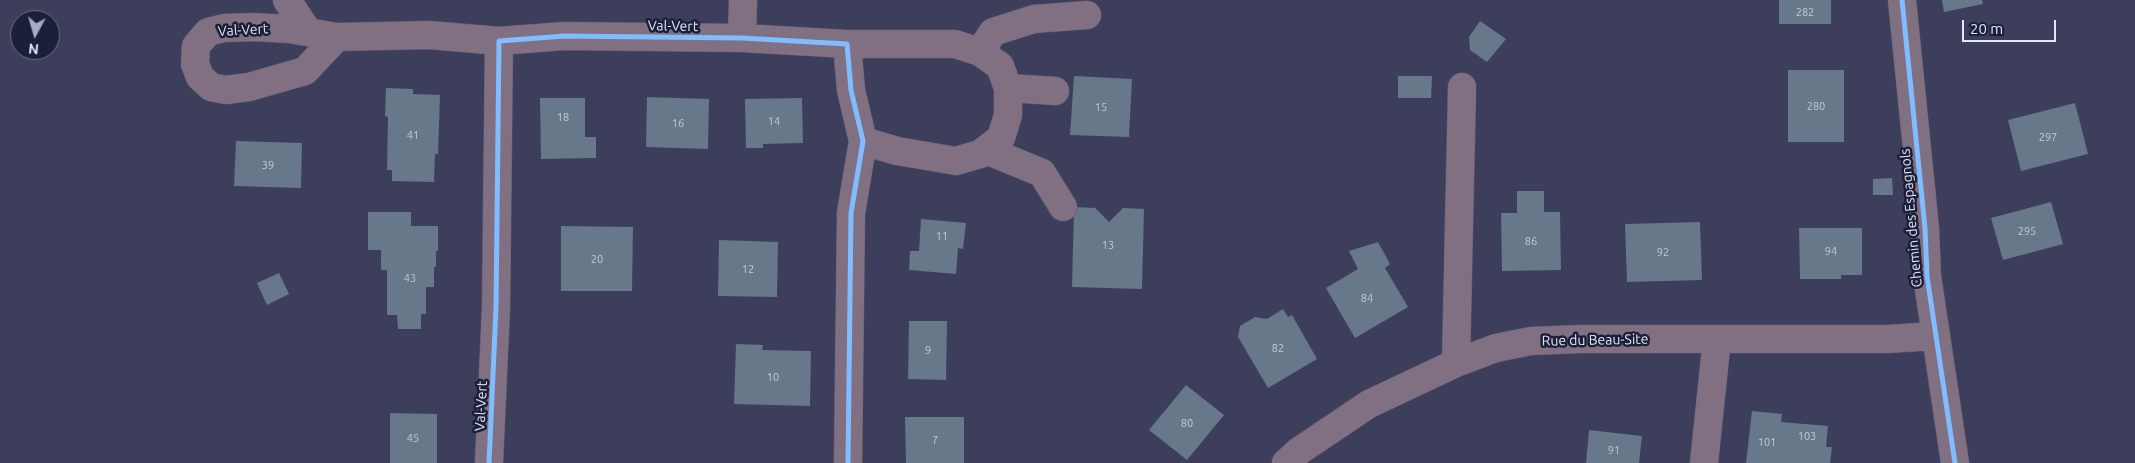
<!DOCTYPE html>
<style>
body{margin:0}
#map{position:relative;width:2135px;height:463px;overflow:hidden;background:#3c3e5c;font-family:Ubuntu,sans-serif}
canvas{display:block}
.north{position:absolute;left:10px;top:10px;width:50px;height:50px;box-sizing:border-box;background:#1b1f37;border:1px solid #6b6f85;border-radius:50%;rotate:186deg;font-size:14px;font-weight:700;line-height:20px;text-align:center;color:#e2e6fa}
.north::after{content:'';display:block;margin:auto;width:18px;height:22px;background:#a8abc3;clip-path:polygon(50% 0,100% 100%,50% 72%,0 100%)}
.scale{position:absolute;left:1962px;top:20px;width:94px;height:22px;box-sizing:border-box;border:2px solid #e2e6fa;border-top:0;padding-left:6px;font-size:15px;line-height:18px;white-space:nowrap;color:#e2e6fa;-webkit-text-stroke:4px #1b1f37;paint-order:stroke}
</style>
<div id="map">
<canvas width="2135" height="463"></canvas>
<div class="north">N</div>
<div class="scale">20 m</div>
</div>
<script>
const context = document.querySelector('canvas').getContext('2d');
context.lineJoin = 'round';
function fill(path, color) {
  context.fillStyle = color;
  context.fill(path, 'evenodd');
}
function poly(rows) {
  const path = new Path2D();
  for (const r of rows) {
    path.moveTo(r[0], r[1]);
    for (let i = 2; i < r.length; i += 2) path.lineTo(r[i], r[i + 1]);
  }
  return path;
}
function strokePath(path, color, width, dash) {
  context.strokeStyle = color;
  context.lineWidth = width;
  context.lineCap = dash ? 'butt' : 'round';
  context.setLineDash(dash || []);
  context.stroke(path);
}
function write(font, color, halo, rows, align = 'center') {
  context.font = font + ' Ubuntu,sans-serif';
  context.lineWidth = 5;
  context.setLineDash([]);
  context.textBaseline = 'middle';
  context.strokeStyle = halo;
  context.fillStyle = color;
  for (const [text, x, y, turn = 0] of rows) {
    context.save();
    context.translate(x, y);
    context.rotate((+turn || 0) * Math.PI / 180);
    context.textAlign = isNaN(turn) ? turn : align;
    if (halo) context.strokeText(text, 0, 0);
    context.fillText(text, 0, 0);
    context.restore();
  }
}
fill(poly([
 [1779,0,1831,0,1831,24,1779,24],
 [1942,0,1982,0,1983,4,1944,12],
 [1480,21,1506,39,1487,62,1470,50,1469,37],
 [1788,70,1844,70,1844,142,1788,142],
 [1074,76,1132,79,1129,137,1070,135],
 [1398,76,1432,76,1431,98,1398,98],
 [386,88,413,89,413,94,440,95,438,154,435,154,434,182,392,181,392,170,387,170,388,117,385,116],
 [647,97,709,99,708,149,646,147],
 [540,98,585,98,585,137,596,137,596,158,541,159],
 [802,98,803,143,763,144,763,148,746,148,745,99],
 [2075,103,2088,154,2021,171,2008,120],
 [236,141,302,143,301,188,234,186],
 [1892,178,1893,195,1873,195,1873,179],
 [1517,191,1544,191,1544,212,1560,212,1561,270,1502,271,1501,213,1517,213],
 [2051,202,2063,244,2003,260,1991,218],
 [1074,207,1095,208,1109,222,1123,208,1144,209,1142,289,1072,287],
 [368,212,411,212,411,226,438,226,438,251,436,251,436,267,434,267,434,287,426,287,426,314,421,314,421,329,398,329,397,315,387,315,387,270,381,270,381,250,368,250],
 [921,219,966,223,963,249,958,248,956,274,909,270,910,251,919,251],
 [1700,222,1702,280,1627,282,1625,224],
 [561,226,633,227,632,291,561,291],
 [1799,228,1862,228,1862,275,1841,275,1841,279,1800,279],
 [719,240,778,242,777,297,718,296],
 [1378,242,1390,264,1385,268,1408,307,1355,338,1326,288,1358,269,1349,251],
 [279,273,289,294,267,305,257,283],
 [1283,309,1288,317,1292,315,1317,359,1268,388,1238,337,1240,326,1255,317,1267,319],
 [909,321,947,321,946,380,908,379],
 [736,344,763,345,762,350,811,351,810,406,734,404],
 [1186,385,1224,415,1187,460,1149,430],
 [1752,411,1782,414,1781,422,1828,426,1826,447,1832,447,1830,463,1746,463],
 [390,413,437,414,437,463,390,463],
 [905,417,964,417,964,463,906,463],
 [1589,430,1642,436,1639,463,1586,463]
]), '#66788a');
const minor = poly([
 [287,0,308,32],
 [1902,0,1925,228,1927,276,1955,463],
 [337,37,305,71,249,87,226,90,211,87,200,77,195,64,196,46,208,32,224,28,254,27,289,29,337,37,429,35,499,41],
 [742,38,743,0],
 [847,44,955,44,980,52,1000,66,1008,88,1008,115,1001,138,980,154,956,161,897,151,863,141],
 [980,52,993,32,1034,19,1087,15],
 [1008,88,1055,91],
 [986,150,1042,173,1063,207],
 [1456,363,1462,87],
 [489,463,496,308,499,41,564,36,742,38,847,44,851,90,863,141,851,213,848,463],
 [1286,463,1299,451,1369,404,1456,363,1496,348,1531,341,1581,339,1888,339,1935,336],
 [1704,463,1717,339]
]);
strokePath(minor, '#595b73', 29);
strokePath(minor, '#807081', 28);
strokePath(poly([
 [1902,0,1925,228,1927,276,1955,463],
 [489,463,496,308,499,41,564,36,742,38,847,44,851,90,863,141,851,213,848,463]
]), '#80bcff', 5);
write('11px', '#c3cade', null, [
 ["282",1805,12],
 ["280",1816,106],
 ["15",1101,107],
 ["18",563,117],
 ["14",774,121],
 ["16",678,123],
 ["41",413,135],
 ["297",2048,137],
 ["39",268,165],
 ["295",2027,231],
 ["11",942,236],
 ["86",1531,241],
 ["13",1108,245],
 ["94",1831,251],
 ["92",1663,252],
 ["20",597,259],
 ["12",748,269],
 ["43",410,278],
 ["84",1367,298],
 ["82",1278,348],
 ["9",928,350],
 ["10",773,377],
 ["80",1187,423],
 ["103",1807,436],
 ["45",413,438],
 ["7",935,440],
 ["101",1767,442],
 ["91",1614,450]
]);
write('14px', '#e2e6fa', '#1b1f37', [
 ["Val-Vert",673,26,1],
 ["Val-Vert",243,30,-3],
 ["Chemin des Espagnols",1911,218,-95],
 ["Rue du Beau-Site",1595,340,-1],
 ["Val-Vert",481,406,-87]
]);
</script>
